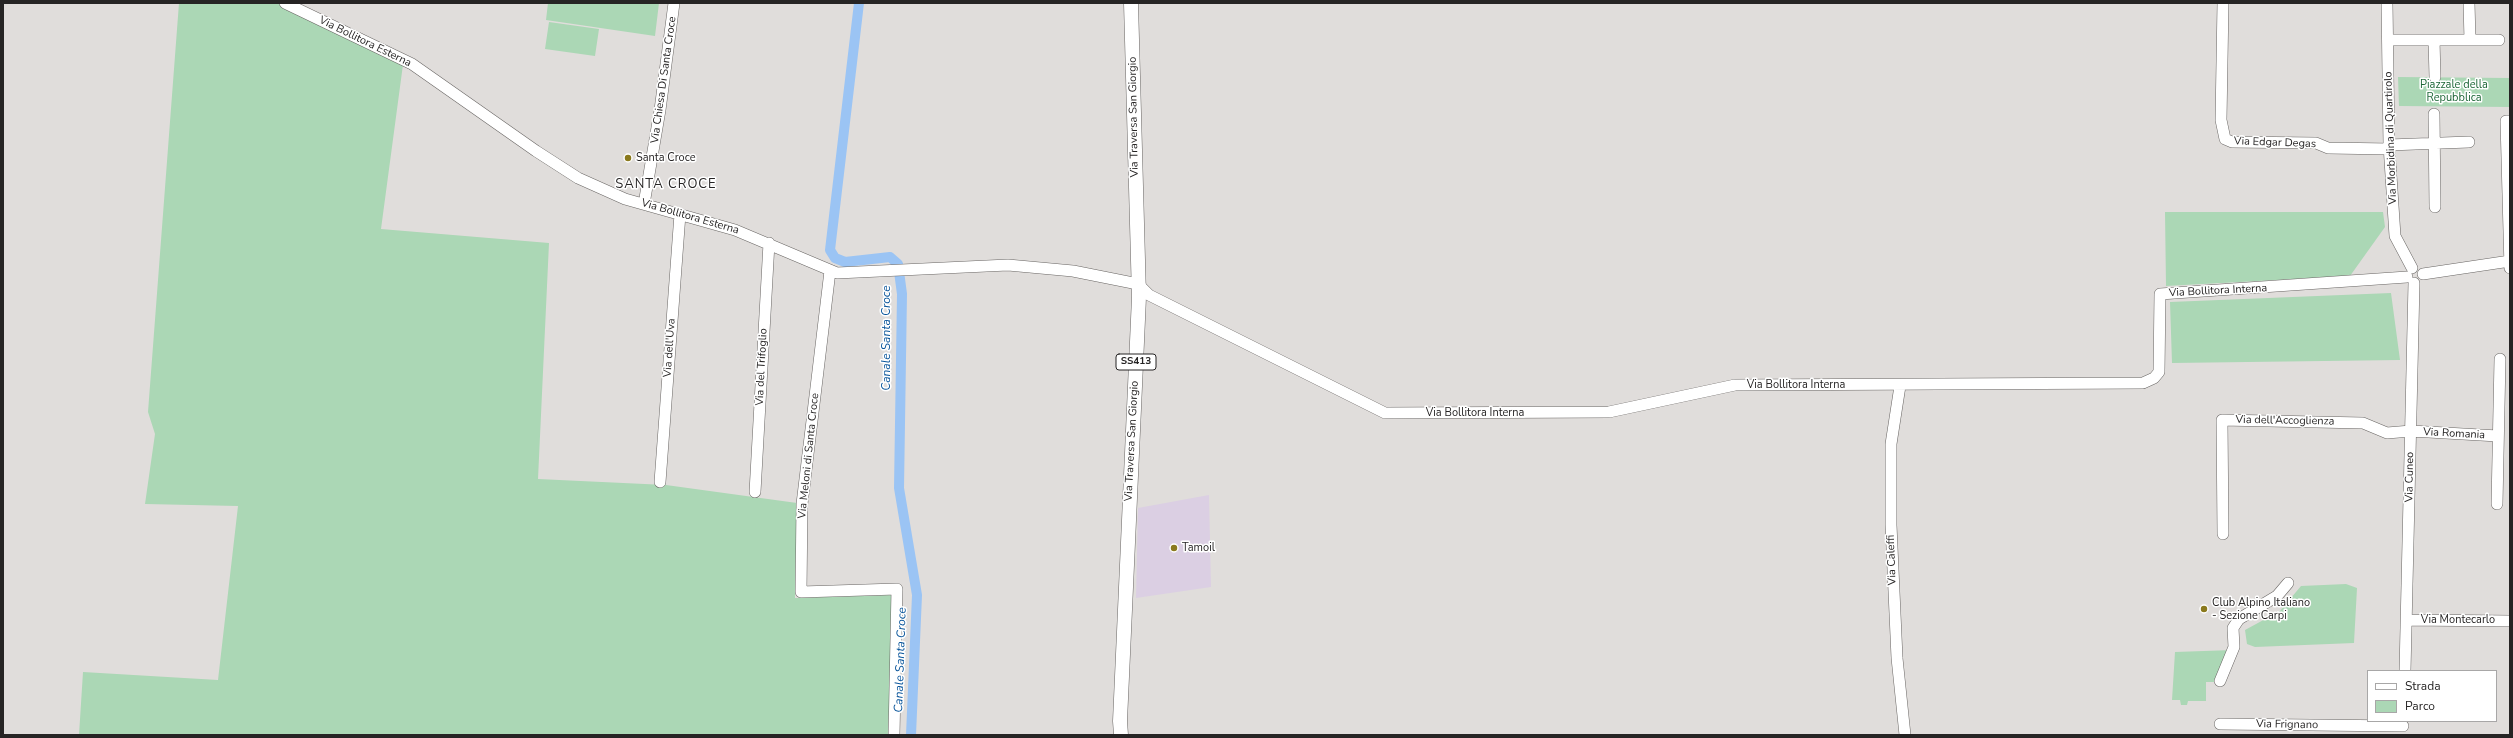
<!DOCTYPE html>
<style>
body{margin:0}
#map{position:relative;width:2513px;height:738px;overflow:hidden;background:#e0dddb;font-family:"Nunito Sans",sans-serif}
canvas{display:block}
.frame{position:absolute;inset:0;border:4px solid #262424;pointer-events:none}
.legend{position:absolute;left:2367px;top:670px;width:130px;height:52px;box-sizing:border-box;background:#fff;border:1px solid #a8a7a7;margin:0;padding:5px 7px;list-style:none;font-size:12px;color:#262424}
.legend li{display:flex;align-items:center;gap:8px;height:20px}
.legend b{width:20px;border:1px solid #a8a7a7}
</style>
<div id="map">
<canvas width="2513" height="738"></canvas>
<div class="frame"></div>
<ul class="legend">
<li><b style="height:5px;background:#fff"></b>Strada</li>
<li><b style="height:11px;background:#abd7b5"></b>Parco</li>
</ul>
</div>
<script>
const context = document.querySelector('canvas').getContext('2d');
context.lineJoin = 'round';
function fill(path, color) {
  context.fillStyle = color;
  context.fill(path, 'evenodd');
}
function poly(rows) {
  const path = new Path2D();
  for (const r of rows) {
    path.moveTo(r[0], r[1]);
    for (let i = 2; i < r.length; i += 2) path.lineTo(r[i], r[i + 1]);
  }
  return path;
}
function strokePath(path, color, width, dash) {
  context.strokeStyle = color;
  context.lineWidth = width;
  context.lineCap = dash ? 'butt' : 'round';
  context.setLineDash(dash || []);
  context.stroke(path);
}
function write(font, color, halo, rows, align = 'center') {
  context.font = font + ' "Nunito Sans",sans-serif';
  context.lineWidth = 3;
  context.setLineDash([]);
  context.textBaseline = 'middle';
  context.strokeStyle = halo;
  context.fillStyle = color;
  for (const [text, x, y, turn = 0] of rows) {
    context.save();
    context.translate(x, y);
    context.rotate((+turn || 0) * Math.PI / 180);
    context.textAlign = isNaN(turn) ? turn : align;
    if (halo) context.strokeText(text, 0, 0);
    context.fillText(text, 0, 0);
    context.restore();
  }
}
fill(poly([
 [1209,495,1211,587,1136,598,1138,508]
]), '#dbcfe3');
fill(poly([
 [179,3,297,3,404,57,381,229,549,243,538,479,666,485,797,503,795,598,894,595,888,735,79,735,83,672,218,680,238,506,145,504,155,434,148,412],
 [548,3,659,3,655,36,546,20],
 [549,22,599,29,595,56,545,49],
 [2398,77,2510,78,2510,107,2399,106],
 [2165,212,2383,212,2385,227,2350,276,2166,286],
 [2391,293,2400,360,2172,363,2170,302],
 [2346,584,2357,588,2354,643,2255,647,2247,644,2245,630,2280,611,2301,586],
 [2233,650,2215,682,2206,682,2206,701,2188,701,2187,705,2181,705,2180,700,2172,700,2175,652]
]), '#abd7b5');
strokePath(poly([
 [859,3,830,250,835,258,845,262,890,257,898,264,902,294,899,488,917,595,911,735]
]), '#9bc4f4', 10);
const minor = poly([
 [285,3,412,64,536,151,578,178,625,199,735,230,837,273,1008,265,1073,271,1138,284,1149,295,1385,413,1609,412,1735,385,2143,383,2154,378,2159,372,2160,294,2407,277],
 [2223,3,2221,120,2225,139,2232,142,2316,143,2328,148,2390,149],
 [2387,3,2389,145,2395,236,2412,268],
 [2469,3,2470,40],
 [2389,40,2499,40],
 [2434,40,2435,77],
 [2434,114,2435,207],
 [2510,121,2506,121,2510,268],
 [2389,145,2469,142],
 [644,204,660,110,674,3],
 [830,271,802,504,801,592,897,589,894,735],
 [2423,274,2510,261],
 [1900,386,1891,444,1891,525,1897,658,1905,735],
 [660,482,680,214],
 [755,492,769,243],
 [2497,504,2500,359],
 [2223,534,2222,420,2363,423,2387,433,2411,431,2498,436],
 [2407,620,2510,621],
 [2405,671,2414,283],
 [2220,681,2234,647,2233,628,2239,619,2277,596,2288,583],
 [2220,724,2403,726]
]);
const major = poly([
 [1121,735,1120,721,1139,297,1131,3]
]);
strokePath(minor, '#686563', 12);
strokePath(major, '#686563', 15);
strokePath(minor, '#fff', 11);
strokePath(major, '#fff', 14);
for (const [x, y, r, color] of [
 [628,158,4,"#8a791d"],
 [1174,548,4,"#8a791d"],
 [2204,609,4,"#8a791d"]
]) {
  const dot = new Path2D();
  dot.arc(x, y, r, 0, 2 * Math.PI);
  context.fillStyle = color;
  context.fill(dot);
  strokePath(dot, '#fff', 1.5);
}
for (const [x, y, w] of [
 [1136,362,40]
]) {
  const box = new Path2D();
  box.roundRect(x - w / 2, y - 8, w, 16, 3);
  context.fillStyle = '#fff';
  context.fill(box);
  strokePath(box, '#262424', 1);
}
write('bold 10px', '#262424', null, [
 ["SS413",1136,362]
]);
write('11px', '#262424', '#fff', [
 ["Via Bollitora Esterna",365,42,26],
 ["Via Chiesa Di Santa Croce",664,80,-82],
 ["Via Traversa San Giorgio",1134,117,-91],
 ["Via Morbidina di Quartirolo",2391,138,-92],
 ["Via Edgar Degas",2275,143,2],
 ["Via Bollitora Esterna",690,217,16],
 ["Via Bollitora Interna",2218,291,-3],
 ["Via dell'Uva",670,348,-86],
 ["Via del Trifoglio",762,367,-87],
 ["Via Bollitora Interna",1796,385],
 ["Via Bollitora Interna",1475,413],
 ["Via dell'Accoglienza",2285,421,1],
 ["Via Romania",2454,434,3],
 ["Via Traversa San Giorgio",1132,441,-87],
 ["Via Meloni di Santa Croce",809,456,-84],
 ["Via Cuneo",2410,477,-89],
 ["Via Caleffi",1892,560,-92],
 ["Via Montecarlo",2458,620],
 ["Via Frignano",2287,725,1]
]);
write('11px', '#1d6637', '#fff', [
 ["Piazzale della",2454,85],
 ["Repubblica",2454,98]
]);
write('11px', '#262424', '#fff', [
 ["Santa Croce",636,158],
 ["Tamoil",1182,548],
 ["Club Alpino Italiano",2212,603],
 ["- Sezione Carpi",2212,616]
], 'left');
write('italic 12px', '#08549a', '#fff', [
 ["Canale Santa Croce",887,338,-90],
 ["Canale Santa Croce",901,660,-88]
]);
context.letterSpacing = '1px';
write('13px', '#262424', '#fff', [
 ["SANTA CROCE",666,185]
]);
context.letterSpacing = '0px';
</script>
